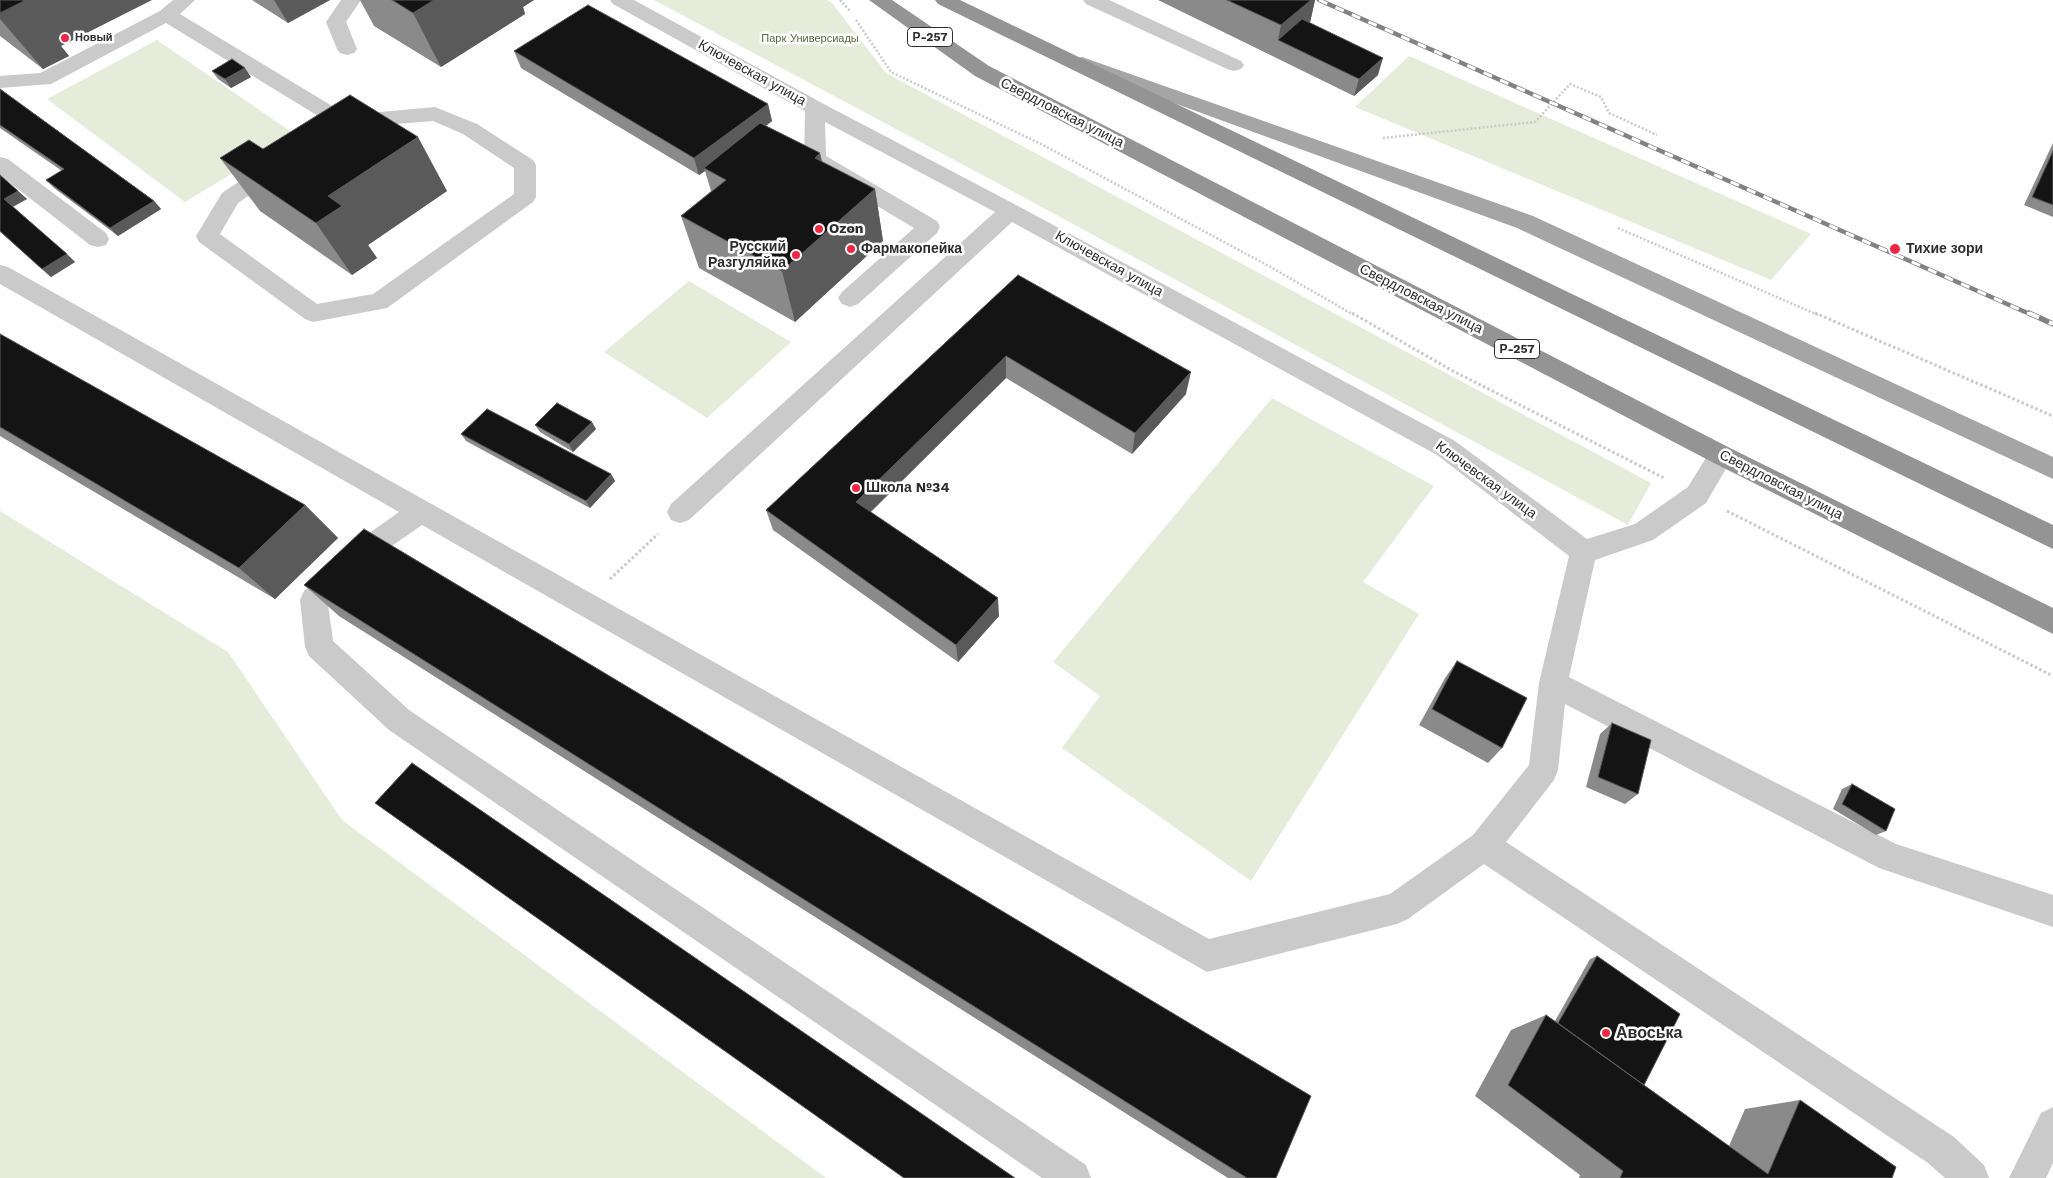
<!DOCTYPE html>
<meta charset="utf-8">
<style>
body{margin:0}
canvas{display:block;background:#fff}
</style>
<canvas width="2053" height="1178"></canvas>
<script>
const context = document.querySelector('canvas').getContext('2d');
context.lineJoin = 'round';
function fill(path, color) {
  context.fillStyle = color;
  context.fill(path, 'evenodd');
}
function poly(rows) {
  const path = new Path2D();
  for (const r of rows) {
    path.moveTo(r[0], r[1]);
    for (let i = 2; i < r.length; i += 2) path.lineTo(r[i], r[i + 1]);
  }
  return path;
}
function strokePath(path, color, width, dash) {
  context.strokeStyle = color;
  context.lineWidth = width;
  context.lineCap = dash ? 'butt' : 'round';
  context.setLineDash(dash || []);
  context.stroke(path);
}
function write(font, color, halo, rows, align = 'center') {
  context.font = font + ' "Work Sans",sans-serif';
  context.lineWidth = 5;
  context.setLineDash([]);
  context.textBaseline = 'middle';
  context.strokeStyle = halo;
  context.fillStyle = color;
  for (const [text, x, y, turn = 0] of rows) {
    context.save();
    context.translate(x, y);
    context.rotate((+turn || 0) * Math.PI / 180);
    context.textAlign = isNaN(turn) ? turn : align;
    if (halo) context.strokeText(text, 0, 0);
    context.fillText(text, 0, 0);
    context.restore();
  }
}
fill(poly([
 [654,0,827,0,832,3,886,73,1651,483,1628,525,1001,185],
 [157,40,296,135,185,202,47,99],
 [1409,56,1811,234,1771,280,1355,107],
 [689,281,791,342,707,418,604,352],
 [1272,398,1434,486,1363,582,1419,614,1251,881,1062,748,1100,696,1053,662],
 [0,511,228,652,342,820,826,1178,0,1178]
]), '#e5ecda');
strokePath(poly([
 [840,0,851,12],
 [856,20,891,72,1043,145,1267,265,1354,315],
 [1383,138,1535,122,1570,84,1601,97,1609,113,1657,135],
 [1618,228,1818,315]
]), '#cacaca', 2.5, [2, 2]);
strokePath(poly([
 [1352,313,1451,370,1664,478],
 [1815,313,2053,416],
 [1727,511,2053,676],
 [610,579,658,534]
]), '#cacaca', 3, [2.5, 2.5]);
fill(poly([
 [173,0,195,0,180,14,347,115,435,107,477,124,533,160,536,165,536,197,533,202,387,308,313,322,305,319,199,242,196,236,222,193,328,122,166,23,51,84,0,88,0,76,40,73,160,11,173,0],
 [433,121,463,134,514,168,514,194,373,294,317,304,220,234,238,203,348,128,433,121],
 [341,0,361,0,346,22,357,49,354,53,347,55,340,53,337,49,326,22,341,0],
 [610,0,634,0,822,103,1018,206,1455,441,1587,539,1635,524,1688,487,1712,448,1721,445,1730,448,1734,455,1706,503,1653,540,1595,560,1569,677,1896,844,2053,895,2053,927,1879,868,1565,704,1558,770,1554,780,1506,842,1954,1137,1984,1165,1989,1178,1945,1178,1928,1163,1484,864,1408,919,1397,924,1207,972,422,525,386,550,328,604,333,641,409,710,1086,1165,1091,1178,1042,1178,389,730,309,656,305,647,300,600,304,591,368,534,399,512,0,284,0,265,8,267,1209,939,1390,894,1473,835,1529,765,1539,683,1569,556,1437,455,1012,222,689,520,680,523,671,520,667,512,671,504,995,212,825,122,826,156,937,221,940,227,937,233,858,304,850,307,842,304,838,298,842,292,914,228,807,164,804,159,805,111,613,4,610,0],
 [1083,0,1109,0,1241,61,1244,65,1241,69,1234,71,1227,69,1086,4,1083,0],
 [0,157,8,159,106,233,109,239,106,245,98,247,90,245,0,175,0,157],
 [2053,1107,2053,1163,2046,1178,2009,1178,2041,1113,2053,1107]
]), '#cacaca');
fill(poly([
 [1082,57,1533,216,2053,457,2053,479,1517,228,1075,67,1072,63,1075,59,1082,57]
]), '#a5a5a5');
fill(poly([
 [869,0,892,0,989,66,1730,448,2053,608,2053,634,1712,462,975,76,869,0],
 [935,0,960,0,2053,525,2053,549,938,4,935,0]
]), '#949494');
const railFar1 = poly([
 [1319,0,2032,315]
]);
const rail = poly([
 [2029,313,2053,324]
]);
strokePath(railFar1, '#828282', 4.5);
strokePath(rail, '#828282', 5.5);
strokePath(railFar1, '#fff', 3, [9]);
strokePath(rail, '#fff', 4, [11]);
fill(poly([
 [0,0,61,46,69,56,43,69,0,36],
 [252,0,330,0,288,23],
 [360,0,534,0,523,7,525,14,441,67,374,26],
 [1158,0,1315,0,1310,23,1378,75,1354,96],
 [514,51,768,104,772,121,766,126,820,153,822,162,875,189,883,241,795,322,699,268,681,216,711,191,705,171,699,175,521,68],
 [212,71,251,77,231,88,218,79],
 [0,89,154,201,161,209,118,236,54,188,46,180,62,171,0,128],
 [2053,143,2053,217,2024,205],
 [263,149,447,191,368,245,377,258,352,275,260,211,220,158],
 [0,175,27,199,13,207,75,262,51,277,0,232],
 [1018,275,1186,394,1132,454,1006,378,871,512,999,616,958,662,773,530,766,510],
 [0,334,305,505,338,538,275,599,0,436],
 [535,425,596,429,573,452,540,432],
 [461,434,611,474,615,481,590,508,466,441],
 [304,585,1276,1178,1228,1178,339,616],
 [1457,661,1502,748,1488,763,1419,725,1445,678],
 [1612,723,1638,794,1625,804,1586,787,1600,734],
 [1852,784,1886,831,1876,835,1833,809,1842,789],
 [1597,956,1644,1085,1729,1146,1745,1109,1800,1100,1892,1178,1579,1178,1580,1175,1475,1096,1511,1030,1546,1015,1555,1021,1590,959]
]), '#8a8a8a');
fill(poly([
 [19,0,152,0,61,46,69,56,43,69,0,19,0,13],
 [274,0,330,0,288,23],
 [434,0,534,0,523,7,525,14,441,67,413,13],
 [1311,0,1315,0,1309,27,1278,40,1281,25],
 [1383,58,1378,75,1354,96,1359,79],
 [245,68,251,77,231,88,225,79],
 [768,104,772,121,707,169,704,168,705,171,699,175,694,158],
 [418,137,447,191,368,245,377,258,352,275,316,223,328,196],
 [820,153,831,206,815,158],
 [875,189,883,241,795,322,782,271],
 [18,191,27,199,12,207,4,199],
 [154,201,161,209,118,236,110,228],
 [67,254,75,262,51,277,42,269],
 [1006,356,1006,378,860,522,856,502],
 [1191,372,1186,394,1132,454,1135,433],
 [592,422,596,429,573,452,569,444],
 [611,474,615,481,590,508,586,501],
 [305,505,338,538,275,599,239,568],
 [998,598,999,616,958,662,956,645]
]), '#5a5a5a');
const building = poly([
 [0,0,23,0,24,1,0,13,0,0],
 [392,0,434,0,413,13,392,0],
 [1227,0,1311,0,1281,25,1227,0],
 [588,5,768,104,694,158,514,51,588,5],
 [1302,19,1383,58,1359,79,1278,40,1302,19],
 [232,59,245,68,225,79,212,71,232,59],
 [0,89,154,201,110,228,46,180,64,169,0,125,0,89],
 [350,95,418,137,328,196,342,206,316,223,220,158,249,140,263,149,350,95],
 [760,123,820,153,815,158,875,189,782,271,681,216,726,180,704,168,760,123],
 [2053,151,2053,205,2032,197,2053,151],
 [0,175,18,191,4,199,67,254,42,269,0,231,0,175],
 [1018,275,1191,372,1135,433,1006,356,856,502,998,598,956,645,766,510,1018,275],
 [0,334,305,505,239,568,0,427,0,334],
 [557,403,592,422,569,444,535,425,557,403],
 [487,409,611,474,586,501,461,434,487,409],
 [364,529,1311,1096,1276,1178,1247,1178,304,585,364,529],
 [1457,661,1527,698,1502,748,1432,709,1457,661],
 [1612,723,1651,740,1638,794,1598,777,1612,723],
 [412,763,1015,1178,904,1178,375,803,412,763],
 [1852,784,1895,809,1886,831,1842,804,1852,784],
 [1597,956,1680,1014,1644,1085,1558,1023,1597,956],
 [1546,1015,1768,1174,1800,1100,1896,1167,1892,1178,1620,1178,1623,1171,1508,1085,1546,1015]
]);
fill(building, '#141414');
strokePath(building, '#5a5a5a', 1);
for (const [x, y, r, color] of [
 [65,38,5,"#ec2843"],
 [819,229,5,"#ec2843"],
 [851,249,5,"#ec2843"],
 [1895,249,6,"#ec2843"],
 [796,255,5,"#ec2843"],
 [856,488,5,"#ec2843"],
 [1606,1033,5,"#ec2843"]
]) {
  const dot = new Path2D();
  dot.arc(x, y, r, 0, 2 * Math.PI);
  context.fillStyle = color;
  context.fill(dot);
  strokePath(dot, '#fff', 2);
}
write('bold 11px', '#2d2d2d', '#fff', [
 ["Новый",75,38]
], 'left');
write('11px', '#536b39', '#fff', [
 ["Парк Универсиады",810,39]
]);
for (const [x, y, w] of [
 [930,37,45],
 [1517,349,45]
]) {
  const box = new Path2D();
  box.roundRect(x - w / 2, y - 9.5, w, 19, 4);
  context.fillStyle = '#fff';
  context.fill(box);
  strokePath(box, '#2d2d2d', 1);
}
write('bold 12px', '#2d2d2d', null, [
 ["Р-257",930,37],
 ["Р-257",1517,349]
]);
write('14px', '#2d2d2d', '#fff', [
 ["Ключевская улица",752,73,29],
 ["Свердловская улица",1062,113,27],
 ["Ключевская улица",1109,264,29],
 ["Свердловская улица",1421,299,27],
 ["Ключевская улица",1486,480,36],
 ["Свердловская улица",1781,485,27]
]);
write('bold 14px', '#2d2d2d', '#fff', [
 ["Ozon",829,229],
 ["Русский",786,247,"right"],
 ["Разгуляйка",786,263,"right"],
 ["Фармакопейка",861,249],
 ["Тихие зори",1906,249],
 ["Школа №34",866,488]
], 'left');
write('bold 16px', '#2d2d2d', '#fff', [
 ["Авоська",1616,1033]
], 'left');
</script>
